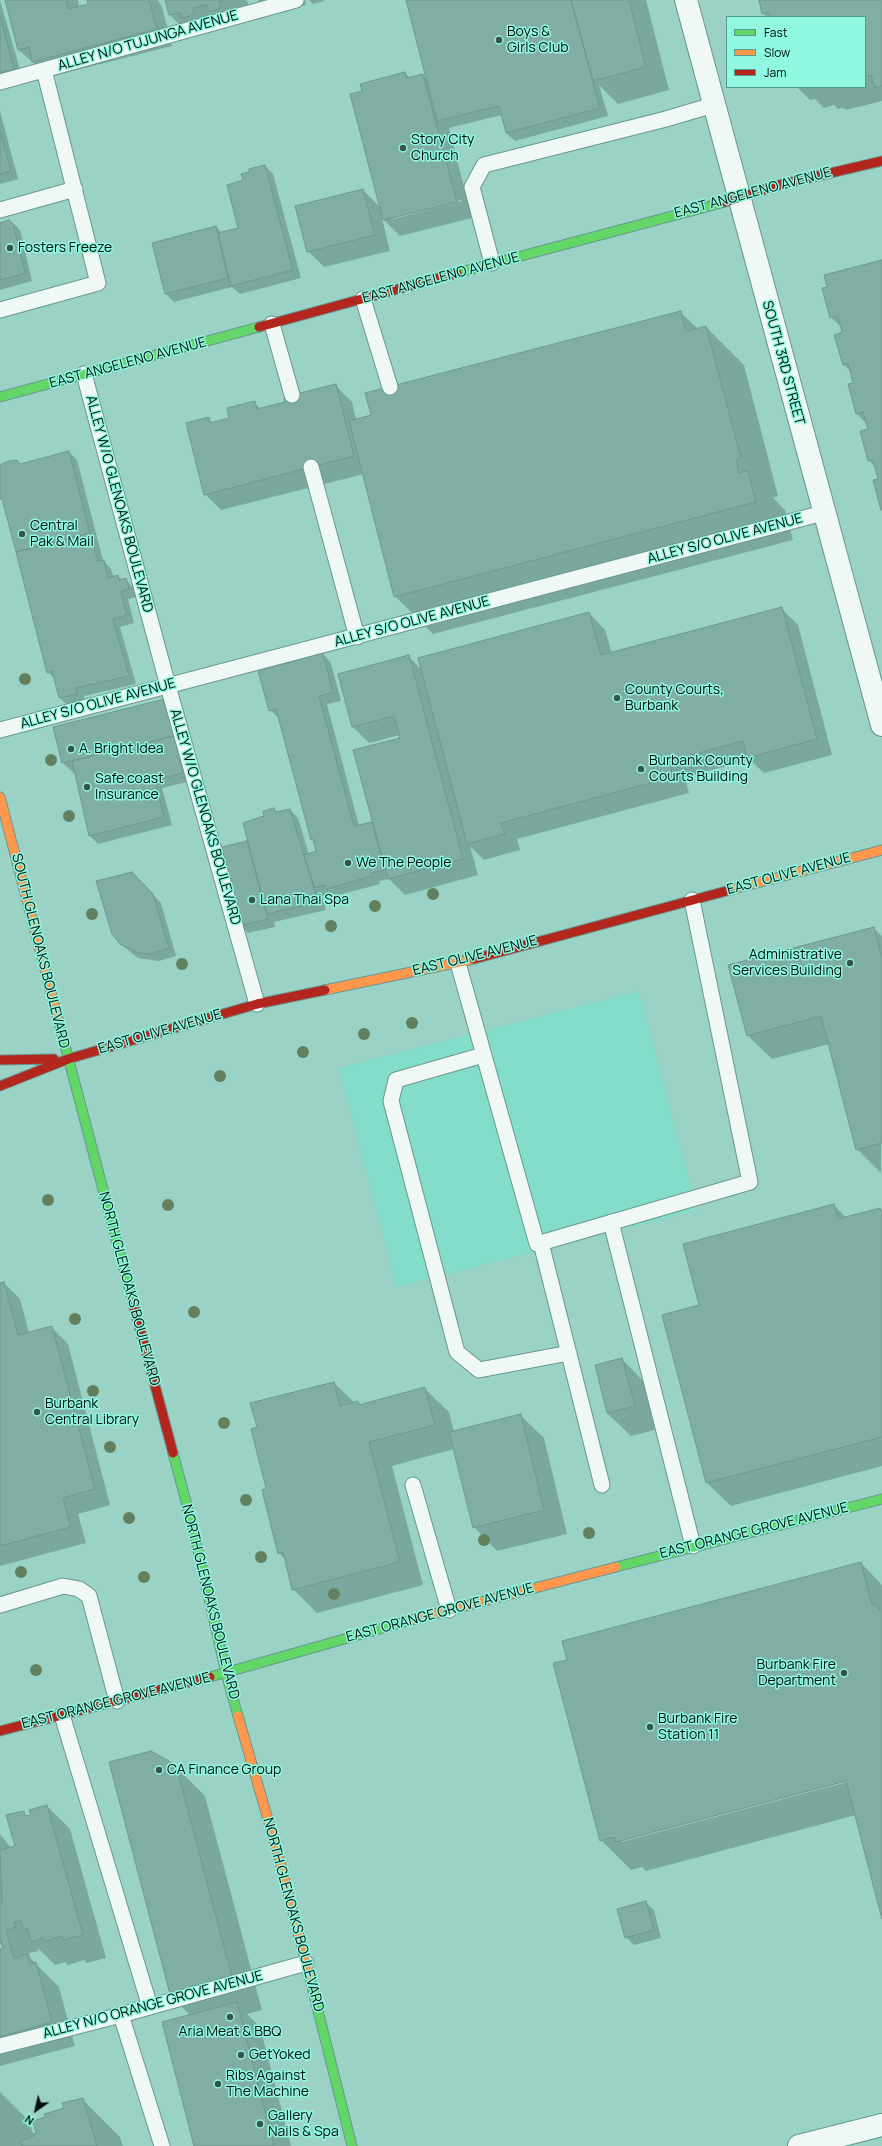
<!DOCTYPE html>
<style>
body{margin:0}
#map{position:relative;width:882px;height:2146px;overflow:hidden;background:#9ad2c6;font-family:Manrope,sans-serif}
canvas{display:block}
.legend{position:absolute;left:726px;top:16px;width:140px;height:72px;box-sizing:border-box;background:#90f8e0;border:1px solid #569b8b;margin:0;padding:5px 7px;list-style:none;font-size:12px;color:#00100c}
.legend li{display:flex;align-items:center;gap:8px;height:20px}
.legend b{width:20px;border:1px solid #569b8b}
.north{position:absolute;left:16px;top:2090px;width:40px;height:40px;-webkit-text-stroke:3px #90f8e0;paint-order:stroke;rotate:214deg;font-size:11px;font-weight:700;line-height:16px;text-align:center;color:#00100c}
.north::after{content:'';display:block;margin:auto;width:14px;height:18px;background:#00100c;clip-path:polygon(50% 0,100% 100%,50% 72%,0 100%)}
</style>
<div id="map">
<canvas width="882" height="2146"></canvas>
<ul class="legend">
<li><b style="height:5px;background:#63d668"></b>Fast</li>
<li><b style="height:5px;background:#ff974d"></b>Slow</li>
<li><b style="height:5px;background:#b3261e"></b>Jam</li>
</ul>
<div class="north">N</div>
</div>
<script>
const context = document.querySelector('canvas').getContext('2d');
context.lineJoin = 'round';
function fill(path, color) {
  context.fillStyle = color;
  context.fill(path, 'evenodd');
}
function poly(rows) {
  const path = new Path2D();
  for (const r of rows) {
    path.moveTo(r[0], r[1]);
    for (let i = 2; i < r.length; i += 2) path.lineTo(r[i], r[i + 1]);
  }
  return path;
}
function strokePath(path, color, width, dash) {
  context.strokeStyle = color;
  context.lineWidth = width;
  context.lineCap = dash ? 'butt' : 'round';
  context.setLineDash(dash || []);
  context.stroke(path);
}
function write(font, color, halo, rows, align = 'center') {
  context.font = font + ' Manrope,sans-serif';
  context.lineWidth = 3;
  context.setLineDash([]);
  context.textBaseline = 'middle';
  context.strokeStyle = halo;
  context.fillStyle = color;
  for (const [text, x, y, turn = 0] of rows) {
    context.save();
    context.translate(x, y);
    context.rotate((+turn || 0) * Math.PI / 180);
    context.textAlign = isNaN(turn) ? turn : align;
    if (halo) context.strokeText(text, 0, 0);
    context.fillText(text, 0, 0);
    context.restore();
  }
}
fill(poly([
 [639,991,697,1210,397,1287,339,1068]
]), '#83ddca');
fill(poly([
 [0,0,22,77,0,83],
 [6,0,78,0,79,7,90,5,88,0,158,0,162,7,172,46,49,77,19,50],
 [166,0,247,0,250,13,236,24,226,27,220,21,186,31,170,15],
 [258,0,305,0,306,5,295,8,267,9],
 [309,0,324,0,324,1,313,4],
 [407,0,646,0,669,90,618,104,599,85,608,116,515,141,506,133,502,115,449,128,472,218,400,236,382,218,390,251,324,267,308,251,363,190,380,207,363,92,405,73,410,78,423,75,427,79],
 [461,200,462,201,393,219,393,217],
 [760,0,882,0,882,101,846,110,843,108,838,109,834,105,824,108,815,99,810,100,797,87,865,87,865,17,767,17,763,13],
 [0,111,18,179,0,184],
 [265,166,273,174,301,278,240,294,232,287,174,302,166,294,216,227,222,233,239,228,244,181],
 [12,222,20,230,32,281,0,290,0,225],
 [882,261,882,509,876,468,869,460,869,430,868,425,857,414,855,383,852,372,843,364,843,333,842,328,831,317,828,288],
 [680,312,698,329,706,327,744,365,778,496,773,498,785,510,793,540,433,634,395,596,364,474,221,510,205,494,208,418,213,423,231,418,254,403,261,409,335,385,352,402,356,420],
 [69,452,77,460,103,560,111,569,114,577,118,576,123,581,126,580,134,588,137,597,128,599,134,623,120,627,136,684,84,696,85,702,68,706,60,698,55,679,48,672,3,500,0,497,0,467,20,465],
 [781,608,798,625,832,755,764,773,750,760,685,777,689,793,517,839,520,850,484,860,470,846,478,875,405,895,389,879,379,881,380,884,335,896,332,893,322,896,326,910,274,922,275,927,248,933,240,925,220,849,249,842,265,817,274,809,278,813,290,810,298,818,309,855,317,852,315,843,312,840,279,718,270,710,323,654,331,663,341,701,327,704,359,826,371,823,374,826,401,738,400,735,369,743,353,727,408,656,422,670,589,613,605,630,612,653],
 [164,700,191,781,162,788,172,825,98,844,90,836,77,776,63,763,55,728],
 [132,873,161,903,176,956,159,961,138,958,121,944],
 [873,928,882,936,881,1173,857,1149,829,1044,772,1059,748,1036,729,966],
 [833,1205,846,1217,880,1209,882,1211,882,1466,731,1506,707,1483,663,1316,700,1306],
 [4,1283,20,1299,29,1333,52,1328,68,1344,110,1505,78,1514,86,1543,0,1566,0,1284],
 [622,1359,645,1383,658,1429,631,1436,607,1413,596,1366],
 [334,1383,355,1403,358,1402,361,1405,425,1389,449,1412,454,1432,520,1415,544,1438,567,1534,497,1551,474,1527,454,1449,392,1466,423,1585,317,1613,293,1589,286,1560,279,1553,258,1428],
 [861,1563,882,1585,882,1915,856,1815,646,1871,642,1867,631,1870,601,1840],
 [851,1779,851,1781,621,1842,621,1840],
 [175,1766,205,1796,262,2010,247,2014,260,2027,291,2146,195,2146,191,2016,172,1997],
 [47,1806,70,1829,106,1958,87,1963,84,1960,68,1965,65,1962,55,1965,38,1948,39,1951,29,1953,31,1959,59,1987,75,2046,0,2066,0,1950,4,1948,0,1944,0,1834,11,1848,16,1847,23,1812,28,1817],
 [645,1902,654,1910,661,1938,634,1945,626,1937],
 [0,2092,29,2121,33,2134,37,2133,46,2118,82,2099,120,2137,123,2146,0,2146]
]), '#0003');
const building = poly([
 [5,0,66,0,68,9,88,4,87,0,149,0,157,29,32,62,29,47,18,50,5,0],
 [165,0,225,0,219,2,221,8,209,12,207,5,193,8,194,15,182,18,180,12,169,15,165,0],
 [406,0,571,0,600,108,506,133,499,106,437,121,406,0],
 [571,0,629,0,646,67,593,81,571,0],
 [759,0,882,0,882,86,875,88,871,75,865,76,865,17,770,17,769,12,762,14,759,0],
 [0,15,14,69,0,73,0,15],
 [405,72,406,78,423,74,457,202,383,220,350,94,362,91,360,84,405,72],
 [0,131,11,171,0,174,0,131],
 [265,165,293,270,231,286,218,233,238,228,227,185,243,180,241,174,249,172,249,169,265,165],
 [363,189,375,235,307,252,295,206,363,189],
 [9,220,13,224,25,272,23,274,0,280,0,223,9,220],
 [216,226,228,278,165,294,152,243,216,226],
 [882,260,882,510,881,510,873,480,878,479,873,460,868,461,860,431,868,429,863,412,856,414,848,384,853,383,848,363,843,365,834,335,842,332,838,316,830,318,822,288,827,287,824,275,882,260],
 [681,311,686,331,706,326,741,458,736,460,739,473,748,471,756,502,394,597,349,421,371,415,365,393,681,311],
 [336,384,354,456,204,495,186,423,209,417,210,423,229,418,227,408,255,401,257,409,285,402,284,398,292,395,336,384],
 [69,451,90,533,16,552,2,499,0,499,0,465,8,461,17,460,20,464,69,451],
 [90,533,98,561,104,560,108,578,118,575,119,580,126,578,129,589,121,591,127,615,113,619,129,676,76,688,77,694,59,698,52,671,47,673,16,552,90,533],
 [782,607,817,739,747,758,743,741,669,761,673,777,501,823,505,834,467,844,418,658,589,612,601,655,782,607],
 [323,653,333,693,319,696,354,826,372,822,385,870,372,873,372,876,326,889,325,885,315,888,304,855,316,851,313,839,311,840,276,709,269,711,258,671,323,653],
 [409,655,463,859,388,879,353,750,400,738,394,716,352,727,338,674,409,655],
 [165,699,174,736,62,763,53,727,165,699],
 [174,736,183,773,155,780,164,817,89,836,72,761,174,736],
 [274,808,275,812,290,809,318,902,267,914,243,823,264,816,263,811,274,808],
 [247,841,268,919,239,926,218,848,247,841],
 [132,872,153,894,169,948,151,954,138,953,120,944,112,934,96,881,132,872],
 [874,927,882,958,882,1143,856,1150,821,1016,747,1036,728,965,874,927],
 [834,1204,838,1219,880,1208,882,1212,882,1437,706,1483,662,1315,699,1305,683,1244,834,1204],
 [4,1282,18,1335,52,1326,95,1489,63,1498,71,1527,0,1546,0,1283,4,1282],
 [622,1358,635,1406,607,1413,595,1365,622,1358],
 [334,1382,340,1406,358,1401,359,1405,425,1387,435,1425,369,1442,400,1562,292,1590,283,1552,278,1554,262,1490,266,1488,251,1429,257,1427,250,1403,334,1382],
 [521,1414,544,1510,473,1528,449,1432,521,1414],
 [861,1562,872,1605,877,1604,879,1610,882,1609,882,1919,846,1781,616,1842,614,1837,600,1841,553,1663,567,1660,562,1641,861,1562],
 [151,1751,176,1765,233,1981,171,1998,109,1762,151,1751],
 [47,1805,83,1935,63,1940,62,1936,44,1942,43,1938,31,1942,27,1928,23,1930,21,1920,14,1922,16,1927,6,1930,14,1958,27,1954,30,1964,36,1962,52,2022,0,2037,0,1949,3,1948,0,1937,0,1905,2,1904,0,1850,15,1846,6,1815,24,1811,25,1816,31,1815,29,1810,47,1805],
 [646,1901,654,1930,625,1938,617,1909,646,1901],
 [237,2002,274,2146,194,2146,162,2022,237,2002],
 [83,2098,97,2146,22,2146,20,2141,34,2136,33,2134,36,2133,33,2121,45,2117,44,2114,64,2108,62,2103,83,2098]
]);
fill(building, '#80aea4');
strokePath(building, '#6f9890', 1);
const lane = poly([
 [0,82,296,0],
 [0,210,75,189],
 [492,263,472,187,484,165,666,119,713,105],
 [363,299,390,387],
 [0,310,98,283,44,70],
 [272,324,292,395],
 [84,374,168,686,257,1004],
 [311,467,357,637],
 [0,730,823,513],
 [458,963,537,1244,750,1182,692,900],
 [483,1055,396,1080,391,1101,457,1352,479,1370,569,1353],
 [611,1222,693,1546],
 [541,1243,602,1485],
 [413,1485,449,1610],
 [0,1605,63,1586,79,1589,89,1596,117,1701],
 [62,1715,150,2007],
 [121,2015,162,2146],
 [0,2046,121,2015,306,1963]
]);
const street = poly([
 [686,0,882,725],
 [799,2146,882,2125]
]);
const fast = poly([
 [457,273,725,202],
 [0,397,259,327],
 [59,1023,133,1303],
 [173,1453,194,1532,226,1673,238,1716],
 [616,1567,882,1499],
 [210,1677,415,1619],
 [309,1975,352,2146]
]);
const slow = poly([
 [0,797,59,1023],
 [730,890,882,850],
 [325,990,474,959],
 [415,1619,616,1567],
 [238,1716,278,1854,309,1975]
]);
const jam = poly([
 [725,202,779,185,882,161],
 [259,327,457,273],
 [474,959,730,890],
 [0,1060,54,1059],
 [0,1086,68,1059,257,1004,325,990],
 [133,1303,173,1453],
 [0,1731,210,1677]
]);
strokePath(lane, '#68988f', 17);
strokePath(street, '#68988f', 24);
strokePath(fast, '#68988f', 11);
strokePath(slow, '#68988f', 11);
strokePath(jam, '#68988f', 11);
strokePath(lane, '#f0f8f6', 15);
strokePath(street, '#f0f8f6', 22);
strokePath(fast, '#63d668', 9);
strokePath(slow, '#ff974d', 9);
strokePath(jam, '#b3261e', 9);
context.fillStyle = '#62805e';
for (const [x, y] of [
 [25,679],
 [51,760],
 [69,816],
 [433,894],
 [375,906],
 [92,914],
 [331,926],
 [182,964],
 [412,1023],
 [364,1034],
 [303,1052],
 [220,1076],
 [48,1200],
 [168,1205],
 [194,1312],
 [75,1319],
 [93,1391],
 [224,1423],
 [110,1447],
 [246,1500],
 [129,1518],
 [589,1533],
 [484,1540],
 [261,1557],
 [21,1572],
 [144,1577],
 [334,1594],
 [36,1670]
]) {
  context.beginPath();
  context.arc(x, y, 6, 0, 2 * Math.PI);
  context.fill();
}
for (const [x, y, r, color] of [
 [499,40,4,"#36544d"],
 [403,148,4,"#36544d"],
 [10,248,4,"#36544d"],
 [22,534,4,"#36544d"],
 [617,698,4,"#36544d"],
 [71,749,4,"#36544d"],
 [641,769,4,"#36544d"],
 [87,787,4,"#36544d"],
 [348,863,4,"#36544d"],
 [252,900,4,"#36544d"],
 [850,963,4,"#36544d"],
 [37,1412,4,"#36544d"],
 [844,1673,4,"#36544d"],
 [650,1727,4,"#36544d"],
 [159,1770,4,"#36544d"],
 [230,2017,4,"#36544d"],
 [241,2055,4,"#36544d"],
 [218,2084,4,"#36544d"],
 [260,2124,4,"#36544d"]
]) {
  const dot = new Path2D();
  dot.arc(x, y, r, 0, 2 * Math.PI);
  context.fillStyle = color;
  context.fill(dot);
  strokePath(dot, '#90f8e0', 1.5);
}
write('14px', '#00100c', '#90f8e0', [
 ["Boys &",507,32],
 ["Girls Club",507,48],
 ["Story City",411,140],
 ["Church",411,156],
 ["Fosters Freeze",18,248],
 ["Central",30,526],
 ["Pak & Mail",30,542],
 ["County Courts,",625,690],
 ["Burbank",625,706],
 ["A. Bright Idea",79,749],
 ["Burbank County",649,761],
 ["Courts Building",649,777],
 ["Safe coast",95,779],
 ["Insurance",95,795],
 ["We The People",356,863],
 ["Lana Thai Spa",260,900],
 ["Administrative",842,955,"right"],
 ["Services Building",842,971,"right"],
 ["Burbank",45,1404],
 ["Central Library",45,1420],
 ["Burbank Fire",836,1665,"right"],
 ["Department",836,1681,"right"],
 ["Burbank Fire",658,1719],
 ["Station 11",658,1735],
 ["CA Finance Group",167,1770],
 ["Aria Meat & BBQ",230,2032,"center"],
 ["GetYoked",249,2055],
 ["Ribs Against",226,2076],
 ["The Machine",226,2092],
 ["Gallery",268,2116],
 ["Nails & Spa",268,2132]
], 'left');
write('14px', '#00100c', '#90f8e0', [
 ["ALLEY N/O TUJUNGA AVENUE",148,41,-16],
 ["EAST ANGELENO AVENUE",753,193,-15],
 ["EAST ANGELENO AVENUE",441,278,-15],
 ["EAST ANGELENO AVENUE",128,363,-15],
 ["SOUTH 3RD STREET",783,363,75],
 ["ALLEY W/O GLENOAKS BOULEVARD",119,504,75],
 ["ALLEY S/O OLIVE AVENUE",725,539,-15],
 ["ALLEY S/O OLIVE AVENUE",412,622,-15],
 ["ALLEY S/O OLIVE AVENUE",98,704,-15],
 ["ALLEY W/O GLENOAKS BOULEVARD",205,817,74],
 ["EAST OLIVE AVENUE",789,874,-15],
 ["SOUTH GLENOAKS BOULEVARD",40,951,76],
 ["EAST OLIVE AVENUE",475,956,-14],
 ["EAST OLIVE AVENUE",160,1032,-16],
 ["NORTH GLENOAKS BOULEVARD",129,1289,75],
 ["EAST ORANGE GROVE AVENUE",754,1531,-14],
 ["NORTH GLENOAKS BOULEVARD",210,1602,76],
 ["EAST ORANGE GROVE AVENUE",440,1613,-15],
 ["EAST ORANGE GROVE AVENUE",116,1701,-14],
 ["NORTH GLENOAKS BOULEVARD",293,1915,75],
 ["ALLEY N/O ORANGE GROVE AVENUE",153,2005,-15]
]);
</script>
